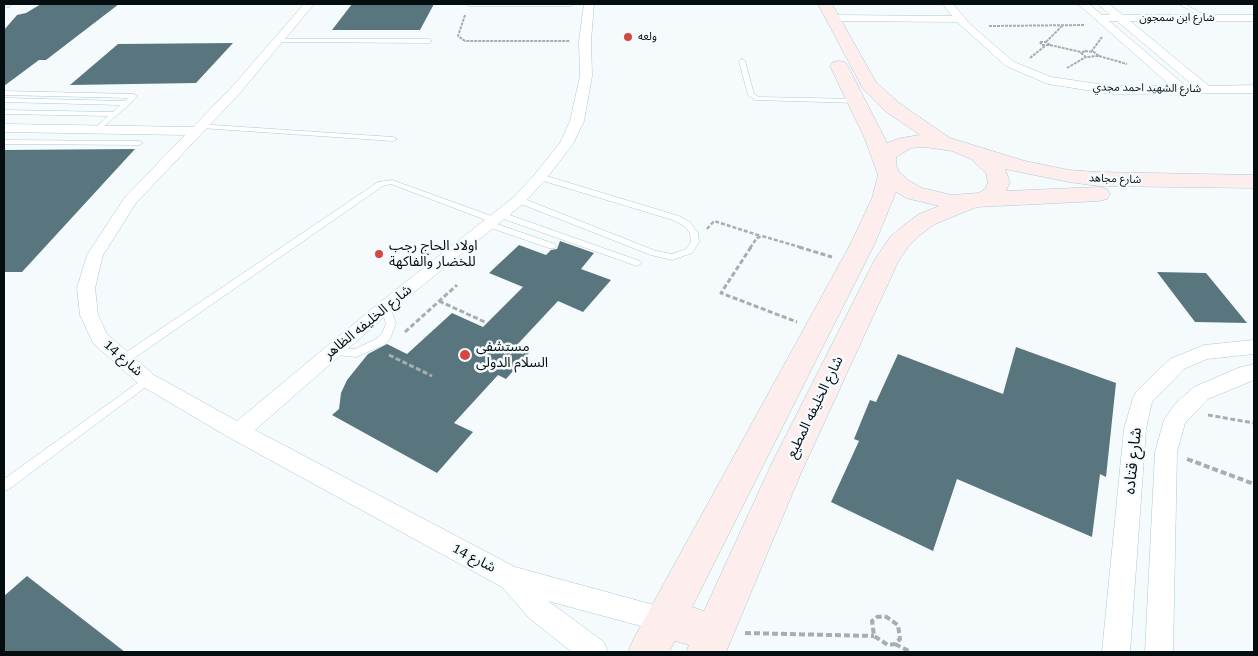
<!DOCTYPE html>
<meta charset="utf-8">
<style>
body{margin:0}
#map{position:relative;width:1258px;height:656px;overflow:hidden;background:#f5fbfd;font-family:"Roboto Serif",serif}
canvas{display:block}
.frame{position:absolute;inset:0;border:5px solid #040e11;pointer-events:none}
</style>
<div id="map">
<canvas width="1258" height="656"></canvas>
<div class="frame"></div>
</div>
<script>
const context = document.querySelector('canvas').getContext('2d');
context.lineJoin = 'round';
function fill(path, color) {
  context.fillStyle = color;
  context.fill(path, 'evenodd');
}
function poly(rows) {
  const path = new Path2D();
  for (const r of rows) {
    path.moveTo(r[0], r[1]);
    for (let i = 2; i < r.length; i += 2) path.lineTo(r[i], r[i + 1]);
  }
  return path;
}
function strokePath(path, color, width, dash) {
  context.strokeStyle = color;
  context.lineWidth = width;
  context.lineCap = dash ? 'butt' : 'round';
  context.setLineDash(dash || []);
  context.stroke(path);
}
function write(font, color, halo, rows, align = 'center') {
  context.font = font + ' "Roboto Serif","Noto Sans Arabic",serif';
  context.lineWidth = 5;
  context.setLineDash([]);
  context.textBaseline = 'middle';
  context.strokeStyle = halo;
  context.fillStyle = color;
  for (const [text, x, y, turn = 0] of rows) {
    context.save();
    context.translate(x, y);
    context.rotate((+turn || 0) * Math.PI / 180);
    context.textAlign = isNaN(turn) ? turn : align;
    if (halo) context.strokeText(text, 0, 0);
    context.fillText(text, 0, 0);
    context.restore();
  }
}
fill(poly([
 [41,4,119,4,46,60,39,60,4,86,4,30,17,15,26,13],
 [352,4,434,4,420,30,332,30],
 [233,43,196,83,70,85,118,44],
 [135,149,22,272,4,272,4,150],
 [560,241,594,253,581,269,611,280,583,312,558,301,515,347,529,353,506,379,498,375,454,423,473,432,437,473,332,415,339,409,341,393,347,380,368,354,387,344,407,354,452,313,483,327,523,287,489,273,519,245,546,255,551,250,557,249],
 [1157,272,1206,273,1247,323,1195,322],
 [1016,347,1116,383,1106,477,1100,474,1092,537,957,479,933,551,831,502,859,441,854,439,870,400,876,402,898,354,1003,394],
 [27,576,125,652,4,652,4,596]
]), '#59767f');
const lane = poly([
 [466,4,574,4,571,6,469,6,466,4],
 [1179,4,1185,4,1209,18,1204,19,1179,4],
 [278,39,429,39,432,41,429,43,280,42,277,40,278,39],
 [742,59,745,61,754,94,759,97,857,99,860,101,857,103,755,100,748,95,739,61,742,59],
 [4,91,134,94,137,96,130,104,98,131,94,129,108,116,4,114,4,110,113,112,120,105,4,102,4,98,125,101,128,98,4,95,4,91],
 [198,124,393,137,397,139,393,141,201,128,198,128,198,124],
 [4,140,139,141,143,143,139,145,4,144,4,140],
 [537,175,543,175,679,216,690,222,698,233,699,242,692,253,672,260,651,255,516,202,516,198,522,198,656,251,672,254,686,249,691,242,690,233,684,226,673,220,537,179,537,175],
 [392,180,497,218,498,220,494,223,491,222,391,184,383,186,127,363,119,363,118,360,119,357,378,182,392,180],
 [501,212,640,261,642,263,637,266,634,265,498,217,497,215,501,212],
 [488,221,555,244,556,246,555,248,549,248,485,226,484,224,488,221],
 [385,304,390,307,396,323,390,339,384,345,356,357,328,354,327,351,328,348,332,347,355,349,376,339,382,334,386,323,380,307,385,304],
 [147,376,151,377,152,380,151,383,8,490,4,491,4,479,147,376]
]);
const street = poly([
 [304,4,314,4,239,94,136,203,103,255,95,288,98,315,107,334,154,375,237,421,379,303,514,197,535,174,560,143,570,121,580,76,579,41,584,4,594,4,591,41,592,76,584,121,573,144,545,180,524,203,391,311,255,430,515,567,676,611,680,620,676,629,667,633,548,601,604,642,608,652,572,652,529,618,502,587,230,438,140,385,93,343,80,315,77,288,87,255,125,197,185,135,4,132,4,124,193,127,231,88,304,4],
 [943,4,953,4,971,25,1014,62,1051,77,1112,86,1171,86,1078,4,1089,4,1102,15,1110,15,1098,4,1109,4,1123,15,1254,15,1254,21,1130,21,1209,86,1254,85,1254,93,1112,94,1048,84,1006,66,957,22,833,21,828,18,833,15,952,16,943,4],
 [1109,21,1117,21,1194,86,1186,86,1109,21],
 [1254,340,1254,354,1207,359,1184,369,1152,402,1146,429,1130,652,1102,652,1124,429,1133,398,1136,392,1170,359,1204,345,1254,340],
 [1254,364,1254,380,1208,399,1185,423,1177,452,1173,652,1145,652,1155,452,1164,420,1175,404,1194,387,1238,368,1254,364]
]);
const secondary = poly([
 [4,4,12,4,10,7,4,8,4,4],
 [818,4,832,4,876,82,899,103,950,138,1025,161,1069,170,1098,172,1254,175,1254,188,1098,186,1069,182,1005,169,1010,182,1006,191,1099,187,1107,189,1110,194,1107,199,1099,201,977,207,935,224,920,235,908,247,898,262,801,473,726,652,686,652,689,645,675,641,669,652,628,652,634,638,851,243,872,198,878,175,865,139,830,66,833,62,839,61,845,62,848,66,887,143,901,138,920,135,885,111,863,89,818,4],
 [925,147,952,151,971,159,986,173,988,182,986,188,979,193,952,195,922,188,908,180,899,172,896,165,896,157,911,148,925,147],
 [896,192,906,198,939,206,919,214,904,225,890,237,874,261,772,463,704,611,692,607,875,243,896,192]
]);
strokePath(lane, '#aac9d4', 1);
strokePath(street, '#aac9d4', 1);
strokePath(secondary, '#aac9d4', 1);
strokePath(poly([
 [465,15,458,36,465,41,570,41],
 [989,26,1085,25],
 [1040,42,1046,42,1050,45,1042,45,1040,42],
 [1046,42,1063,25],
 [1050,45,1081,52],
 [1085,51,1094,52,1099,56,1086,57,1081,53,1085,51],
 [1091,52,1102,37],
 [1099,56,1127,64],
 [1030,58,1045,46],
 [1067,68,1086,57]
]), '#a7aeb1', 2, [3, 1]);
strokePath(poly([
 [707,229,714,221,761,236],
 [750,248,757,238,762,236,803,248]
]), '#a7aeb1', 2.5, [4, 2]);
strokePath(poly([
 [751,247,721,293,797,322],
 [799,247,832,257],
 [439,301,487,323],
 [405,332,457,285],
 [389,355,432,376],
 [1208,415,1254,423]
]), '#a7aeb1', 3, [5, 2.5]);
strokePath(poly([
 [1187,459,1254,484],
 [885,616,898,625,900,639,895,644,888,645,874,636,872,621,877,617,885,616],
 [745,633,874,636],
 [895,644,911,652]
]), '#a7aeb1', 4, [6, 3]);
fill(lane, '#fff');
fill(street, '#fff');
fill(secondary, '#fdeeed');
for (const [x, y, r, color] of [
 [628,37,5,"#d64741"],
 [379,254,5,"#d64741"],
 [465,355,6,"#d64741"]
]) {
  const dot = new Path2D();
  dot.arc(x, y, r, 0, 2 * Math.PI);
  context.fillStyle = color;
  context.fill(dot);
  strokePath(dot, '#f5fbfd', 2);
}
write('11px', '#040e11', '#f5fbfd', [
 ["شارع ابن سمجون",1177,18],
 ["شارع الشهيد احمد مجدي",1147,88,1],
 ["شارع مجاهد",1115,179,2]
]);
write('11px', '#040e11', '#f5fbfd', [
 ["ولعه",638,37]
], 'left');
write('14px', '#040e11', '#f5fbfd', [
 ["اولاد الحاج رجب",389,246],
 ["للخضار والفاكهة",389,262],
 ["مستشفى",476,347],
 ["السلام الدولى",476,363]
], 'left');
write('14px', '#040e11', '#f5fbfd', [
 ["شارع الخليفه الظاهر",368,322,-39],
 ["شارع 14",123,358,42],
 ["شارع الخليفه المطيع",815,407,-64],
 ["شارع 14",474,558,28]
]);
write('16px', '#040e11', '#f5fbfd', [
 ["شارع قتاده",1133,461,-84]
]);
</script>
